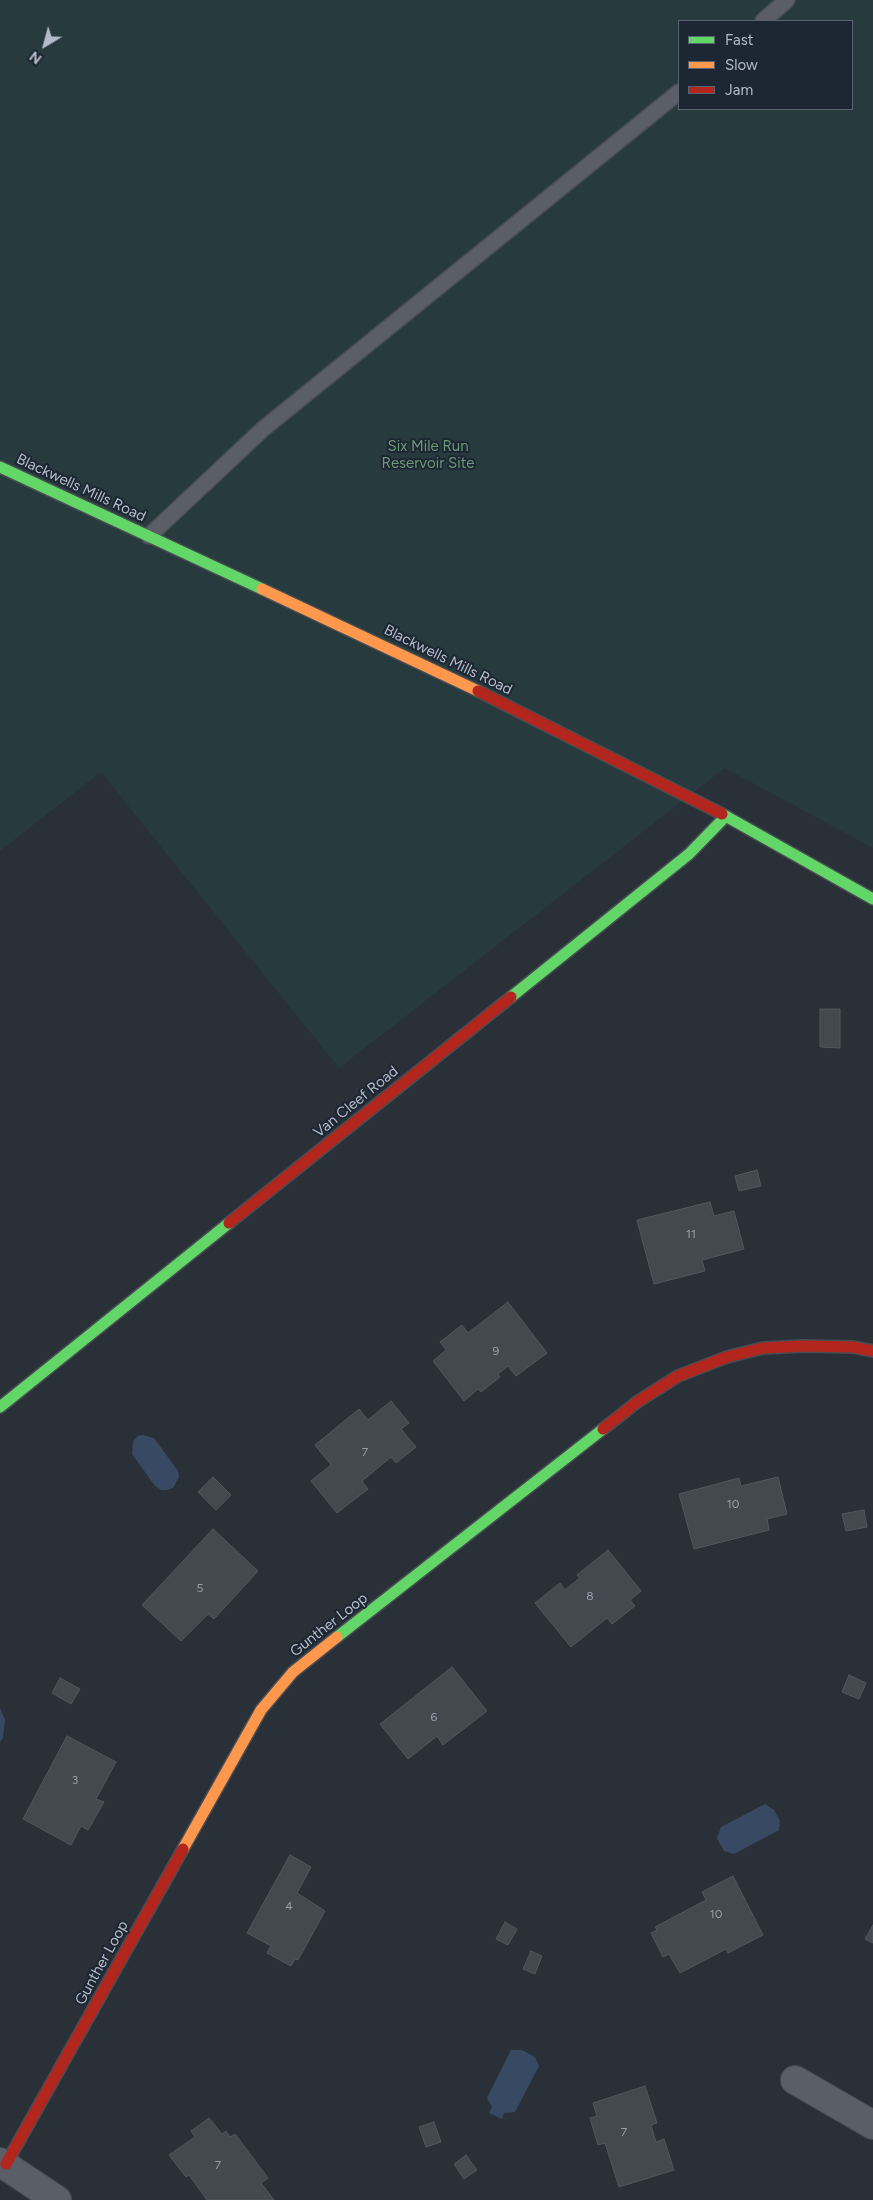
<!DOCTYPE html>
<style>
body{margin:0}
#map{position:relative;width:873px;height:2200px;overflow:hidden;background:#2a3038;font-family:Figtree,sans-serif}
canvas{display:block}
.legend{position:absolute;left:678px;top:20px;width:175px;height:90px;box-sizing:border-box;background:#1d2633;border:1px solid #59626f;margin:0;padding:6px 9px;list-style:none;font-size:15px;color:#b4bcc9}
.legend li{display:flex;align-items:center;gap:10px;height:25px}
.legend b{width:25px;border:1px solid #59626f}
.north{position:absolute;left:20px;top:20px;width:50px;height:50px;-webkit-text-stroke:4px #1d2633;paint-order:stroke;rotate:217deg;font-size:14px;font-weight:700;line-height:20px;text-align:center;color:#b4bcc9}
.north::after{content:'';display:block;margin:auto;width:18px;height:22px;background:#b4bcc9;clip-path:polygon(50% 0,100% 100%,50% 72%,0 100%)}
</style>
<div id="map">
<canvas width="873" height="2200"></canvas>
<ul class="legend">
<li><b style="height:6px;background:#63d668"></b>Fast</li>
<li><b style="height:6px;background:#ff974d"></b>Slow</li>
<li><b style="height:6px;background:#b3261e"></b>Jam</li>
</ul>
<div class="north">N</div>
</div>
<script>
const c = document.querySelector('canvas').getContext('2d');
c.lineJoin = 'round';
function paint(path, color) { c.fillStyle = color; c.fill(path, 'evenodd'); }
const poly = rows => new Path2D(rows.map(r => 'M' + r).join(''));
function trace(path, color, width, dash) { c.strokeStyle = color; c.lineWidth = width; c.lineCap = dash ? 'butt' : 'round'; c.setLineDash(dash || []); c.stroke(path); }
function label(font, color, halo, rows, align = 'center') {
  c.font = font + ' Figtree,sans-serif'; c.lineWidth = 4; c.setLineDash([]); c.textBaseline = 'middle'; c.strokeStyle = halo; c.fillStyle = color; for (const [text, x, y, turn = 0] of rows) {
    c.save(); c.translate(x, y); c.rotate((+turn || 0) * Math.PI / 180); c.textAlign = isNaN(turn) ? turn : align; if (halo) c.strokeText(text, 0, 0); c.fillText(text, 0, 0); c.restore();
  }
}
paint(poly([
 [0,0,873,0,873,848,725,768,339,1068,101,772,0,851],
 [679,21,852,21,852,109,679,109]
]), '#273a3e');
paint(poly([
 [143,1435,154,1438,178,1471,179,1477,173,1488,167,1490,161,1490,155,1486,132,1454,133,1441,138,1436],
 [0,1708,5,1720,3,1738,0,1742],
 [765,1804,774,1810,780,1821,779,1830,734,1854,724,1851,717,1838,721,1827],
 [511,2050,522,2050,535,2057,539,2066,515,2112,504,2113,502,2119,489,2113,492,2107,487,2098]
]), '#384963');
const building = poly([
 [820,1009,840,1009,840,1048,820,1047,820,1009],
 [757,1170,761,1186,739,1191,735,1176,757,1170],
 [710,1202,714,1216,734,1211,744,1249,702,1260,705,1271,654,1284,637,1220,710,1202],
 [508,1302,547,1353,516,1376,508,1366,498,1374,500,1377,481,1392,478,1389,464,1401,433,1361,446,1350,440,1342,462,1325,468,1333,508,1302],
 [391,1401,409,1423,401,1429,416,1447,396,1463,391,1457,362,1481,368,1489,337,1513,311,1481,331,1465,315,1445,359,1409,368,1420,391,1401],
 [213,1477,231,1495,216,1510,198,1492,213,1477],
 [778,1477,787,1514,767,1519,769,1530,694,1549,679,1494,739,1478,741,1486,778,1477],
 [864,1510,867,1527,846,1531,842,1514,864,1510],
 [213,1529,258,1571,214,1619,208,1614,181,1641,142,1605,213,1529],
 [608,1550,641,1591,630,1600,635,1606,612,1624,607,1618,571,1647,535,1603,560,1583,565,1590,580,1578,577,1575,608,1550],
 [452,1667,487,1711,443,1745,437,1736,408,1759,380,1724,452,1667],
 [849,1675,866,1683,859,1699,842,1692,849,1675],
 [60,1678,80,1689,71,1704,52,1693,60,1678],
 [67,1736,116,1762,96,1799,104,1802,88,1830,81,1826,71,1845,23,1819,67,1736],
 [290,1855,311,1867,297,1893,325,1911,298,1960,295,1959,291,1966,267,1953,271,1946,247,1933,290,1855],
 [733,1876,763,1935,728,1953,726,1949,680,1973,669,1954,663,1957,651,1933,657,1930,655,1927,706,1900,702,1892,733,1876],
 [505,1922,517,1929,508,1945,496,1939,505,1922],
 [873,1925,873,1943,865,1939,873,1925],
 [531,1951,542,1956,535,1974,523,1969,531,1951],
 [645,2086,657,2123,651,2125,656,2142,664,2139,674,2170,619,2187,605,2143,598,2145,590,2118,597,2116,593,2103,645,2086],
 [209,2118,222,2134,226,2131,230,2137,235,2134,268,2178,261,2183,274,2200,207,2200,189,2175,186,2177,169,2155,195,2137,191,2131,209,2118],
 [434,2122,441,2142,426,2147,419,2127,434,2122],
 [466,2155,477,2170,464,2179,454,2164,466,2155]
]);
paint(building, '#444950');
trace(building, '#52575f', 1);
const lane = poly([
 [763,21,787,0],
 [149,536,263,429,679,92]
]);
const street = poly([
 [795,2080,873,2125],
 [0,2162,57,2200]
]);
const fast = poly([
 [0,467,262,589],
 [722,814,873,899],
 [511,997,689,854,726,816],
 [0,1407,229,1223],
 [337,1637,603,1429]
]);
const slow = poly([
 [262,589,478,691],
 [183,1849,261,1710,293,1672,337,1637]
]);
const jam = poly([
 [478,691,722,814],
 [229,1223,511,997],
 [603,1429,637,1402,678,1376,727,1357,763,1348,804,1346,853,1347,873,1351],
 [6,2164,183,1849]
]);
trace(lane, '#484c53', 18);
trace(street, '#484c53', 30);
trace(fast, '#484c53', 14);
trace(slow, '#484c53', 14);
trace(jam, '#484c53', 14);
trace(lane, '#5a5e66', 15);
trace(street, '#5a5e66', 28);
trace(fast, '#63d668', 11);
trace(slow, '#ff974d', 11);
trace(jam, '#b3261e', 11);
label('12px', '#989fab', null, [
 ["11",691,1234],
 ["9",496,1351],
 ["7",365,1452],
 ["10",733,1504],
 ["5",200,1588],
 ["8",590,1596],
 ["6",434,1717],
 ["3",75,1780],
 ["4",289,1906],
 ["10",716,1914],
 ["7",624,2132],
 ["7",218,2165]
]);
label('15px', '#6b9a76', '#1d2633', [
 ["Six Mile Run",428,447],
 ["Reservoir Site",428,464]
]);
label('15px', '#b4bcc9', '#1d2633', [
 ["Blackwells Mills Road",81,488,25],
 ["Blackwells Mills Road",448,660,26],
 ["Van Cleef Road",356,1102,-39],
 ["Gunther Loop",329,1625,-38],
 ["Gunther Loop",102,1963,-61]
]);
</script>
